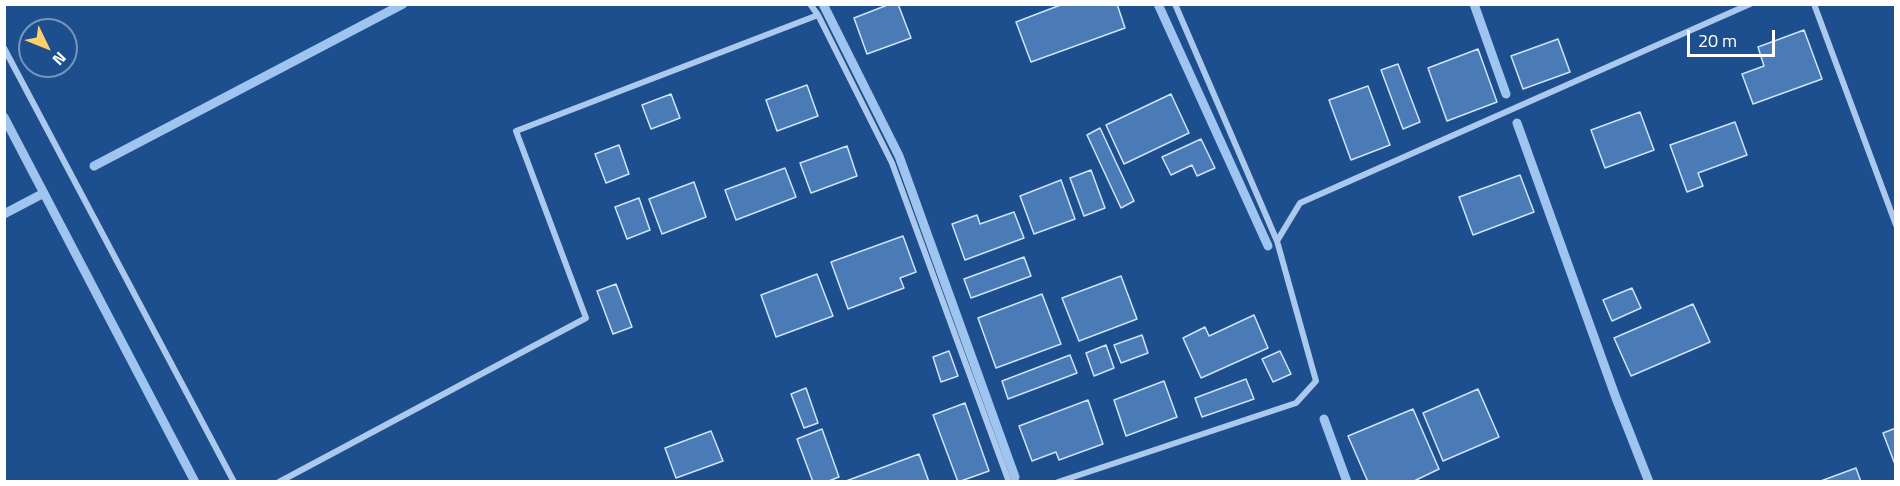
<!DOCTYPE html>
<style>
body{margin:0}
#map{position:relative;width:1900px;height:486px;overflow:hidden;background:#1d4f8e;font-family:"Titillium Web",sans-serif}
canvas{display:block}
.frame{position:absolute;inset:0;border:6px solid #fff;pointer-events:none}
.north{position:absolute;left:18px;top:18px;width:60px;height:60px;box-sizing:border-box;background:#1d4f8e;border:2px solid #7795bb;border-radius:50%;rotate:133deg;font-size:16px;font-weight:700;line-height:24px;text-align:center;color:#fff}
.north::after{content:'';display:block;margin:auto;width:21px;height:27px;background:#fdd169;clip-path:polygon(50% 0,100% 100%,50% 72%,0 100%)}
.scale{position:absolute;left:1687px;top:30px;width:88px;height:27px;box-sizing:border-box;border:3px solid #fff;border-top:0;padding-left:8px;font-size:18px;line-height:21px;white-space:nowrap;color:#fff;-webkit-text-stroke:4px #1d4f8e;paint-order:stroke}
</style>
<div id="map">
<canvas width="1900" height="486"></canvas>
<div class="frame"></div>
<div class="north">N</div>
<div class="scale">20 m</div>
</div>
<script>
const c = document.querySelector('canvas').getContext('2d');
c.lineJoin = 'round';
const poly = rows => new Path2D(rows.map(r => 'M' + r).join(''));
function trace(path, color, width, dash) { c.strokeStyle = color; c.lineWidth = width; c.lineCap = dash ? 'butt' : 'round'; c.setLineDash(dash || []); c.stroke(path); }
function paint(path, color) { c.fillStyle = color; c.fill(path, 'evenodd'); }
trace(poly([
 [823,4,899,156,1015,477],
 [1158,4,1268,246],
 [1474,4,1506,94],
 [4,117,195,482],
 [1517,123,1616,398,1649,482],
 [94,166,403,4],
 [4,214,44,193],
 [1324,419,1347,482]
]), '#9ec4ef', 9);
const building = poly([
 [890,4,898,4,911,38,867,54,854,18,890,4],
 [1063,4,1117,4,1125,28,1031,62,1016,22,1063,4],
 [1804,30,1822,79,1753,104,1742,74,1764,66,1758,47,1804,30],
 [1558,39,1570,72,1523,89,1511,56,1558,39],
 [1478,49,1497,102,1447,121,1428,68,1478,49],
 [1398,64,1420,122,1403,129,1381,70,1398,64],
 [807,85,818,116,777,131,766,100,807,85],
 [1368,86,1390,145,1351,160,1329,100,1368,86],
 [671,94,680,118,651,129,642,105,671,94],
 [1171,94,1189,133,1124,164,1106,125,1171,94],
 [1640,112,1654,150,1605,168,1591,130,1640,112],
 [1735,122,1747,155,1698,173,1703,186,1687,192,1670,145,1735,122],
 [1100,128,1134,201,1121,208,1087,135,1100,128],
 [1201,139,1215,168,1197,176,1192,165,1171,175,1162,157,1201,139],
 [619,145,629,174,606,183,595,154,619,145],
 [847,146,857,176,811,193,800,163,847,146],
 [785,168,796,197,736,220,725,190,785,168],
 [1091,170,1105,208,1084,216,1070,178,1091,170],
 [1520,175,1534,212,1473,235,1459,197,1520,175],
 [1061,180,1075,219,1034,234,1020,196,1061,180],
 [694,182,706,217,662,234,649,199,694,182],
 [639,198,650,230,627,239,615,207,639,198],
 [1014,212,1024,238,965,260,952,224,977,215,980,224,1014,212],
 [903,236,916,272,900,278,904,288,848,309,831,262,903,236],
 [1024,257,1031,276,971,298,964,279,1024,257],
 [817,274,833,316,776,337,761,295,817,274],
 [1121,276,1137,319,1079,341,1062,298,1121,276],
 [616,284,632,327,613,334,597,291,616,284],
 [1632,288,1641,308,1612,321,1603,300,1632,288],
 [1042,294,1061,344,996,368,978,318,1042,294],
 [1693,304,1710,342,1631,376,1614,338,1693,304],
 [1254,315,1268,348,1201,378,1183,338,1205,327,1209,336,1254,315],
 [1142,335,1148,353,1121,363,1114,345,1142,335],
 [1106,345,1114,368,1094,376,1086,353,1106,345],
 [949,351,958,376,941,382,933,357,949,351],
 [1280,351,1291,374,1273,382,1262,359,1280,351],
 [1070,355,1077,373,1008,399,1002,381,1070,355],
 [1246,379,1254,399,1202,417,1195,398,1246,379],
 [1164,381,1177,417,1126,436,1114,400,1164,381],
 [806,388,818,423,804,428,791,394,806,388],
 [1478,389,1499,437,1443,461,1423,413,1478,389],
 [1088,400,1103,444,1059,460,1056,452,1032,461,1019,426,1088,400],
 [965,403,989,471,958,482,933,415,965,403],
 [1413,409,1439,469,1412,482,1368,482,1348,436,1413,409],
 [1896,428,1896,467,1883,433,1896,428],
 [822,429,839,477,826,482,813,482,797,439,822,429],
 [711,431,723,461,676,478,665,448,711,431],
 [919,454,929,482,846,482,846,481,919,454],
 [1856,468,1861,482,1818,482,1856,468]
]);
paint(building, '#4a7bb7');
trace(building, '#d0e3f9', 1.5);
trace(poly([
 [810,4,818,15,892,163,1009,482],
 [1814,4,1896,225],
 [4,48,234,482],
 [1277,241,1300,203,1750,4],
 [279,482,586,318,516,131,818,15],
 [1058,482,1296,403,1316,381,1277,241,1175,4]
]), '#abc9ed', 6);
</script>
